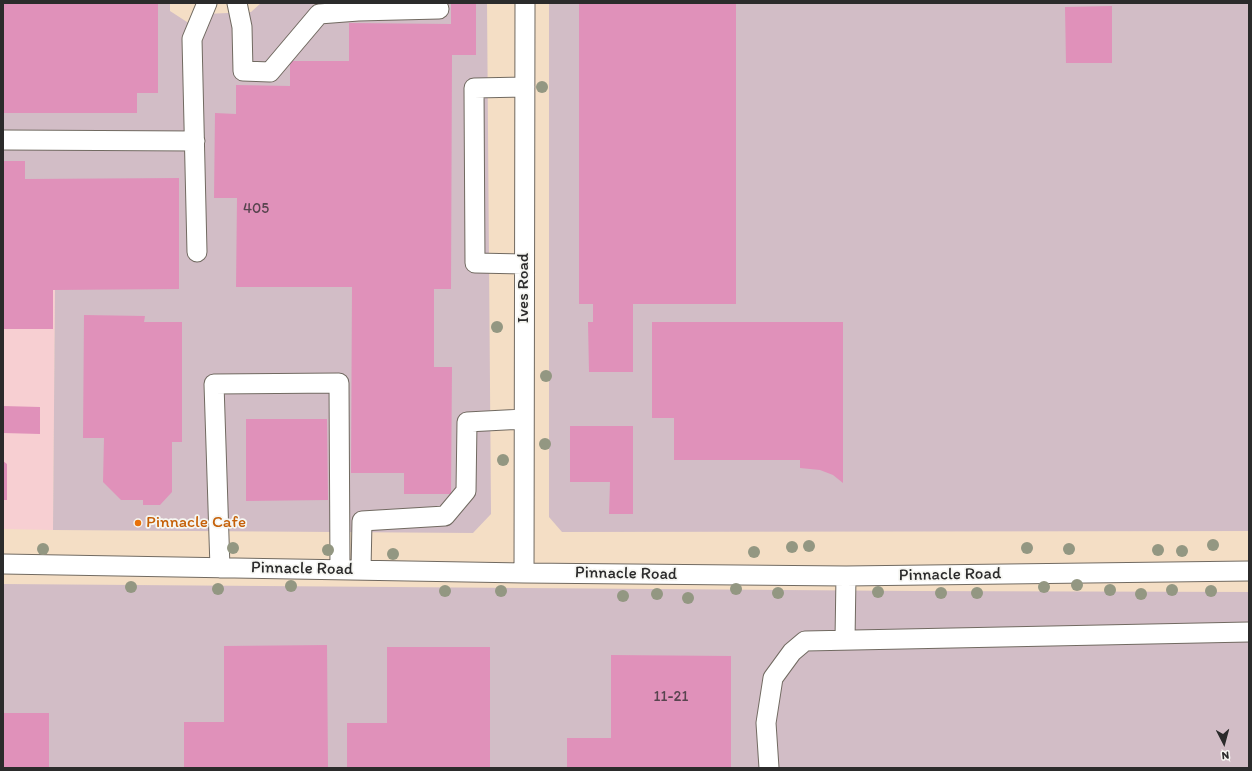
<!DOCTYPE html>
<style>
body{margin:0}
#map{position:relative;width:1252px;height:771px;overflow:hidden;background:#f4dec5;font-family:Itim,sans-serif}
canvas{display:block}
.frame{position:absolute;inset:0;border:4px solid #2b2b2b;pointer-events:none}
.north{position:absolute;left:1204px;top:723px;width:40px;height:40px;-webkit-text-stroke:3px #f6f6f2;paint-order:stroke;rotate:174deg;font-size:11px;font-weight:700;line-height:16px;text-align:center;color:#2b2b2b}
.north::after{content:'';display:block;margin:auto;width:14px;height:18px;background:#2b2b2b;clip-path:polygon(50% 0,100% 100%,50% 72%,0 100%)}
</style>
<div id="map">
<canvas width="1252" height="771"></canvas>
<div class="frame"></div>
<div class="north">N</div>
</div>
<script>
const c = document.querySelector('canvas').getContext('2d');
c.lineJoin = 'round';
function paint(path, color) { c.fillStyle = color; c.fill(path, 'evenodd'); }
const poly = rows => new Path2D(rows.map(r => 'M' + r).join(''));
function trace(path, color, width, dash) { c.strokeStyle = color; c.lineWidth = width; c.lineCap = dash ? 'butt' : 'round'; c.setLineDash(dash || []); c.stroke(path); }
function label(font, color, halo, rows, align = 'center') {
  c.font = font + ' Itim,sans-serif'; c.lineWidth = 3.5; c.setLineDash([]); c.textBaseline = 'middle'; c.strokeStyle = halo; c.fillStyle = color; for (const [text, x, y, turn = 0] of rows) {
    c.save(); c.translate(x, y); c.rotate((+turn || 0) * Math.PI / 180); c.textAlign = isNaN(turn) ? turn : align; if (halo) c.strokeText(text, 0, 0); c.fillText(text, 0, 0); c.restore();
  }
}
paint(poly([
 [55,286,53,530,3,529,3,287]
]), '#f7cfd2');
paint(poly([
 [3,3,170,3,170,11,201,31,205,14,251,12,261,3,487,3,491,514,473,533,53,530,55,286,3,287],
 [549,3,1249,3,1249,531,562,532,549,517],
 [3,584,914,591,1249,592,1249,768,3,768]
]), '#d2bdc6');
paint(poly([
 [3,3,158,3,158,93,137,93,137,113,3,113],
 [451,3,476,3,476,55,452,55,451,289,434,289,434,367,452,367,451,494,404,494,404,473,351,473,352,287,236,287,237,198,214,198,215,113,236,114,236,85,290,86,290,61,349,61,349,23,451,24],
 [579,3,736,3,736,304,633,304,633,372,589,372,588,322,593,322,593,304,579,304],
 [1112,6,1112,63,1066,63,1065,7],
 [3,161,25,161,25,179,179,178,179,289,53,290,53,329,3,329],
 [84,315,145,316,144,322,182,322,182,442,172,442,172,492,160,505,143,505,143,500,121,500,103,482,104,438,83,438],
 [652,322,843,322,843,483,833,475,820,470,800,468,800,460,674,460,674,418,652,418],
 [3,406,40,407,40,434,3,433],
 [246,419,327,419,328,500,246,501],
 [570,426,633,426,633,514,609,514,610,482,570,482],
 [3,461,7,464,7,500,3,500],
 [327,645,328,768,184,768,184,722,224,722,224,646],
 [387,647,490,647,490,768,347,768,347,723,387,723],
 [611,655,731,656,731,768,567,768,567,738,611,738],
 [3,713,49,713,49,768,3,768]
]), '#e091ba');
const minor = poly([
 [237,3,242,27,243,71,270,72,319,14,358,11,439,9],
 [3,140,195,141],
 [197,252,192,39,207,3],
 [524,264,475,263,474,88,525,87],
 [3,564,524,573,846,576,1249,571],
 [220,568,214,384,339,383,340,570],
 [361,570,362,521,445,516,466,491,467,422,524,419],
 [524,573,525,3],
 [845,640,846,576],
 [769,768,766,723,773,678,792,652,805,641,1249,632]
]);
trace(minor, '#716a61', 21);
trace(minor, '#fff', 19);
c.fillStyle = '#939782';
for (const [x, y] of [
 [542,87],
 [497,327],
 [546,376],
 [545,444],
 [503,460],
 [1213,545],
 [809,546],
 [792,547],
 [233,548],
 [1027,548],
 [43,549],
 [1069,549],
 [328,550],
 [1158,550],
 [1182,551],
 [754,552],
 [393,554],
 [1077,585],
 [291,586],
 [131,587],
 [1044,587],
 [218,589],
 [736,589],
 [1110,590],
 [1172,590],
 [445,591],
 [501,591],
 [1211,591],
 [878,592],
 [778,593],
 [941,593],
 [977,593],
 [657,594],
 [1141,594],
 [623,596],
 [688,598]
]) { c.beginPath(); c.arc(x, y, 6, 0, 2 * Math.PI); c.fill(); }
for (const [x, y, r, color] of [
 [138,523,4,"#e8710a"]
]) { const dot = new Path2D(); dot.arc(x, y, r, 0, 2 * Math.PI); c.fillStyle = color; c.fill(dot); trace(dot, '#f6f6f2', 1.5); }
label('15px', '#58444f', null, [
 ["405",256,209],
 ["11-21",671,697]
]);
label('17px', '#2b2b2b', '#f6f6f2', [
 ["Ives Road",524,288,-90],
 ["Pinnacle Road",302,569,1],
 ["Pinnacle Road",626,574,1],
 ["Pinnacle Road",950,575,-1]
]);
label('17px', '#c56008', '#f6f6f2', [
 ["Pinnacle Cafe",146,523]
], 'left');
</script>
